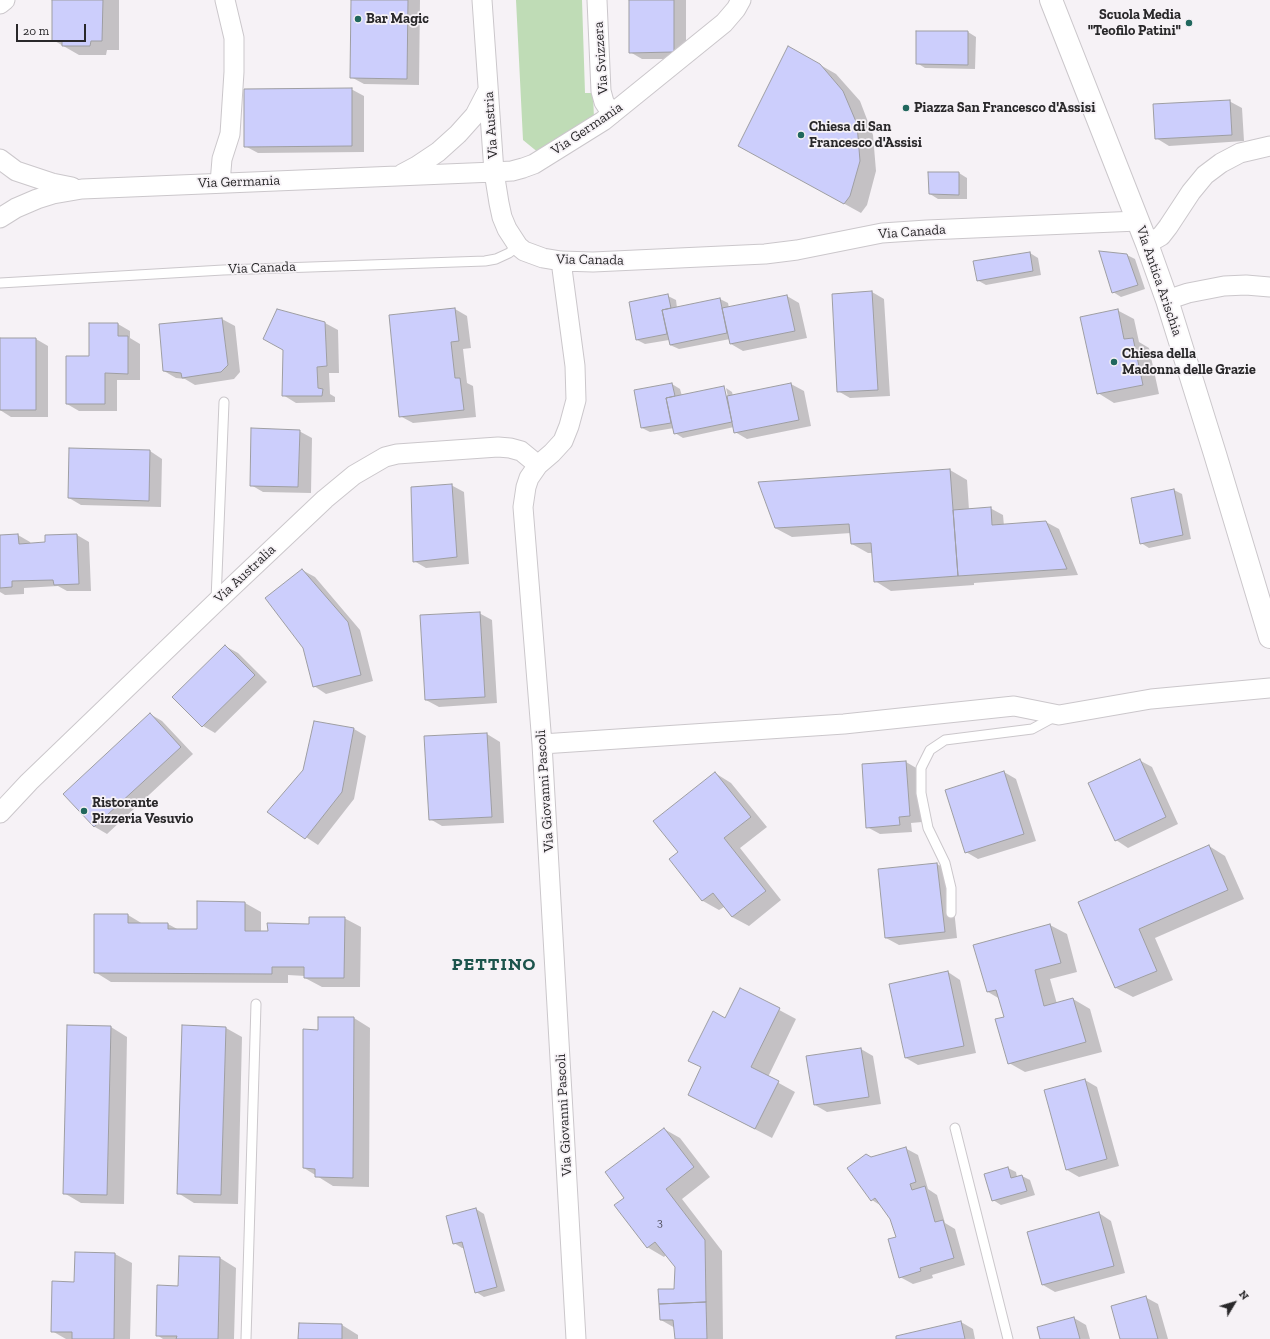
<!DOCTYPE html>
<style>
body{margin:0}
#map{position:relative;width:1270px;height:1339px;overflow:hidden;background:#f6f2f6;font-family:"Zilla Slab",serif}
canvas{display:block}
.north{position:absolute;left:1214px;top:1283px;width:40px;height:40px;-webkit-text-stroke:3px #f6f2f6;paint-order:stroke;rotate:52deg;font-size:11px;font-weight:700;line-height:16px;text-align:center;color:#29282a}
.north::after{content:'';display:block;margin:auto;width:14px;height:18px;background:#29282a;clip-path:polygon(50% 0,100% 100%,50% 72%,0 100%)}
.scale{position:absolute;left:16px;top:24px;width:70px;height:18px;box-sizing:border-box;border:2px solid #29282a;border-top:0;padding-left:5px;font-size:12px;line-height:14px;white-space:nowrap;color:#29282a;-webkit-text-stroke:3px #f6f2f6;paint-order:stroke}
</style>
<div id="map">
<canvas width="1270" height="1339"></canvas>
<div class="north">N</div>
<div class="scale">20 m</div>
</div>
<script>
const c = document.querySelector('canvas').getContext('2d');
c.lineJoin = 'round';
function paint(path, color) { c.fillStyle = color; c.fill(path, 'evenodd'); }
const poly = rows => new Path2D(rows.map(r => 'M' + r).join(''));
function trace(path, color, width, dash) { c.strokeStyle = color; c.lineWidth = width; c.lineCap = dash ? 'butt' : 'round'; c.setLineDash(dash || []); c.stroke(path); }
function label(font, color, halo, rows, align = 'center') {
  c.font = font + ' "Zilla Slab",serif'; c.lineWidth = 3.5; c.setLineDash([]); c.textBaseline = 'middle'; c.strokeStyle = halo; c.fillStyle = color; for (const [text, x, y, turn = 0] of rows) {
    c.save(); c.translate(x, y); c.rotate((+turn || 0) * Math.PI / 180); c.textAlign = isNaN(turn) ? turn : align; if (halo) c.strokeText(text, 0, 0); c.fillText(text, 0, 0); c.restore();
  }
}
paint(poly([
 [516,0,582,0,585,93,593,93,594,119,545,158,523,140]
]), '#bfdcb6');
paint(poly([
 [53,0,119,0,119,50,107,50,106,55,79,55,53,40],
 [352,0,420,0,419,85,364,84,351,77],
 [630,0,686,0,686,59,642,59,630,52],
 [968,32,976,37,975,69,925,68,917,63],
 [789,47,836,74,860,101,873,135,876,171,867,205,861,213,756,155],
 [351,89,364,96,364,152,258,153,245,146],
 [1229,101,1242,108,1244,141,1169,146,1156,138],
 [959,173,967,178,967,199,938,199,930,194],
 [1030,253,1038,258,1041,275,986,285,977,280],
 [1127,255,1135,259,1145,289,1121,297,1113,292],
 [872,292,884,299,890,396,850,398,838,391],
 [668,296,676,300,677,308,720,299,728,303,729,308,787,296,799,303,807,338,743,351,731,344,730,339,679,349,670,345,669,340,645,344,637,340],
 [455,309,467,316,471,348,463,349,467,383,473,386,476,417,413,423,400,416],
 [1117,310,1134,319,1139,342,1149,348,1159,394,1114,403,1098,393],
 [222,319,235,326,240,372,234,379,195,385,185,379,176,378,164,371,160,325],
 [325,323,338,330,339,373,329,373,330,394,335,397,335,402,296,403,283,395],
 [118,324,130,331,130,338,140,344,140,380,117,380,117,411,79,411,67,404],
 [0,339,36,339,48,346,48,417,11,417,0,410],
 [672,384,680,389,682,396,724,387,726,397,728,397,726,388,732,392,733,396,791,384,804,391,811,426,747,439,735,432,734,427,683,438,675,433,674,428,650,432,642,428],
 [299,431,312,438,311,493,263,492,251,485],
 [150,451,162,459,161,507,81,505,69,498],
 [950,470,967,480,969,510,990,508,1003,515,1004,526,1046,522,1059,529,1078,575,974,583,974,585,891,591,875,581,873,553,868,553,852,544,851,533,792,537,775,528,760,483],
 [451,485,464,492,469,564,426,568,414,561],
 [1174,490,1182,494,1191,539,1149,548,1141,543],
 [18,535,30,542,31,544,46,543,77,535,89,542,91,591,67,591,58,586,24,588,24,594,5,595,0,592,0,536],
 [302,570,315,577,360,630,373,681,326,694,314,686],
 [479,613,492,620,497,703,439,707,426,700],
 [225,646,238,653,267,682,215,733,203,726,174,697],
 [150,714,162,721,193,754,107,834,95,827,64,794],
 [354,729,366,736,354,799,318,845,268,812],
 [487,734,500,742,504,823,442,826,430,819,425,737],
 [1139,760,1152,767,1178,824,1128,848,1116,840],
 [906,762,918,769,922,822,911,823,912,832,880,834,867,827],
 [1004,772,1016,779,1036,841,978,859,966,852],
 [715,773,731,783,767,827,740,848,781,900,749,926,732,917,724,907,719,910,703,901,670,859,680,852],
 [1209,846,1225,856,1244,899,1155,938,1173,980,1133,997,1116,988,1079,902],
 [937,864,950,871,957,938,899,945,886,938,879,870],
 [245,903,261,912,261,932,269,932,344,918,361,927,360,987,322,987,305,978,305,976,288,975,288,983,111,982,95,972,128,915,143,924,168,924,179,930,198,930],
 [1050,925,1067,934,1077,972,1050,979,1057,1004,1073,999,1090,1009,1102,1052,1025,1072,1009,1063,1005,1017,1000,999,988,992,975,945],
 [948,972,960,980,976,1053,918,1065,906,1058],
 [740,989,796,1019,768,1077,795,1092,772,1138,689,1095],
 [354,1018,370,1028,369,1187,333,1186,304,1168,319,1031],
 [183,1026,226,1028,242,1037,238,1204,194,1203,178,1193],
 [111,1027,127,1037,124,1204,81,1203,64,1193],
 [861,1049,873,1056,881,1104,827,1112,815,1105],
 [1085,1080,1097,1087,1119,1166,1079,1177,1067,1170],
 [664,1129,680,1138,710,1177,682,1199,722,1251,723,1339,676,1339,675,1328,661,1320,675,1290,676,1267,666,1255,664,1257,647,1247,625,1198],
 [905,1148,918,1155,928,1189,937,1195,945,1223,955,1229,965,1265,932,1275,933,1278,913,1284,900,1277,897,1237,891,1218,883,1207,872,1200,849,1169,871,1158],
 [1008,1168,1016,1172,1017,1177,1022,1176,1030,1180,1035,1195,1001,1205,993,1200],
 [476,1209,484,1214,505,1291,484,1297,476,1292,464,1248,462,1248,454,1243],
 [1099,1213,1111,1221,1125,1273,1055,1292,1043,1285],
 [75,1253,115,1254,132,1263,130,1339,66,1339,52,1331,75,1283],
 [220,1258,236,1268,234,1339,163,1339,157,1335,179,1287],
 [1145,1297,1158,1304,1168,1339,1121,1339],
 [1074,1318,1086,1325,1090,1339,1041,1339],
 [961,1322,973,1329,975,1339,897,1339],
 [342,1325,358,1335,358,1339,299,1339]
]), '#0003');
const building = poly([
 [52,0,103,0,102,41,91,41,90,46,62,46,62,41,52,41,52,0],
 [351,0,408,0,407,79,350,78,351,0],
 [629,0,674,0,674,52,629,53,629,0],
 [916,31,968,31,968,65,916,64,916,31],
 [788,46,820,64,843,91,857,124,860,161,850,196,844,204,738,146,788,46],
 [352,88,352,146,244,147,244,89,352,88],
 [1230,100,1232,135,1155,139,1153,104,1230,100],
 [928,172,959,172,959,195,929,194,928,172],
 [1099,251,1127,254,1138,285,1112,293,1099,251],
 [1030,252,1033,271,977,281,973,261,1030,252],
 [872,291,878,390,837,392,832,294,872,291],
 [668,294,671,308,662,310,667,334,636,340,629,302,668,294],
 [787,295,795,331,730,344,722,308,787,295],
 [720,298,727,333,670,345,662,310,720,298],
 [455,308,459,341,451,342,455,378,460,378,464,410,399,417,389,315,455,308],
 [277,309,325,322,327,366,317,367,318,388,323,389,322,396,282,396,283,350,263,339,277,309],
 [1118,309,1124,339,1133,338,1143,385,1097,394,1080,317,1118,309],
 [222,318,228,365,221,372,182,378,181,373,163,371,159,324,222,318],
 [89,323,118,323,118,336,128,336,128,374,105,373,105,404,66,404,66,356,89,356,89,323],
 [0,338,36,338,36,410,0,410,0,338],
 [672,383,675,396,666,398,671,423,641,428,634,390,672,383],
 [791,383,799,420,734,433,727,396,791,383],
 [724,386,732,422,674,434,666,398,724,386],
 [251,428,300,430,298,487,250,486,251,428],
 [69,448,150,450,149,501,68,498,69,448],
 [950,469,958,576,874,582,871,543,851,544,849,524,775,528,758,482,950,469],
 [452,484,457,557,413,562,411,487,452,484],
 [1174,489,1183,535,1140,544,1131,498,1174,489],
 [991,507,992,525,1046,521,1067,569,958,576,953,510,991,507],
 [18,534,19,544,45,542,45,535,77,534,79,584,54,585,53,580,12,581,12,587,0,588,0,535,18,534],
 [302,569,348,622,361,675,313,687,303,648,265,598,302,569],
 [480,612,485,697,425,700,420,615,480,612],
 [225,645,255,675,202,727,172,697,225,645],
 [150,713,181,747,94,827,63,794,150,713],
 [314,721,354,728,342,792,305,839,267,812,303,770,314,721],
 [487,733,492,817,429,820,424,736,487,733],
 [1140,759,1166,817,1115,841,1088,783,1140,759],
 [906,761,910,816,899,817,900,825,866,828,862,764,906,761],
 [1004,771,1024,834,965,853,945,790,1004,771],
 [715,772,751,817,724,838,766,891,732,917,713,893,702,901,669,859,678,852,653,821,715,772],
 [1209,845,1228,890,1139,929,1157,971,1115,988,1078,902,1209,845],
 [937,863,945,932,885,938,878,869,937,863],
 [197,901,245,902,245,931,268,931,267,923,309,924,309,917,345,917,344,978,304,978,304,967,272,967,272,974,94,973,94,914,128,914,128,923,168,923,168,929,197,929,197,901],
 [1050,924,1061,963,1035,970,1044,1006,1073,998,1086,1042,1008,1064,995,1019,1004,1017,996,990,987,992,973,945,1050,924],
 [948,971,964,1046,905,1058,889,984,948,971],
 [740,988,780,1008,751,1067,779,1081,755,1129,688,1095,701,1067,688,1061,713,1011,725,1018,740,988],
 [318,1017,354,1017,353,1178,315,1177,315,1169,303,1168,303,1029,318,1030,318,1017],
 [67,1025,111,1026,107,1195,63,1194,67,1025],
 [182,1025,226,1027,221,1195,177,1194,182,1025],
 [861,1048,869,1097,814,1105,806,1056,861,1048],
 [1085,1079,1107,1159,1066,1170,1044,1090,1085,1079],
 [664,1128,694,1167,666,1189,705,1240,706,1302,659,1304,658,1289,674,1289,675,1267,655,1242,647,1248,614,1205,624,1198,605,1172,664,1128],
 [906,1147,916,1182,910,1184,912,1190,925,1186,935,1222,943,1220,954,1258,920,1268,921,1271,899,1278,888,1239,896,1237,890,1219,875,1198,871,1201,847,1168,866,1154,871,1157,906,1147],
 [1008,1167,1011,1178,1022,1175,1027,1191,992,1201,984,1174,1008,1167],
 [476,1208,497,1287,475,1293,462,1242,453,1244,446,1216,476,1208],
 [1099,1212,1114,1266,1042,1285,1027,1232,1099,1212],
 [75,1252,115,1253,114,1339,72,1339,72,1332,51,1332,52,1281,74,1282,75,1252],
 [179,1256,220,1257,218,1339,176,1339,177,1336,156,1336,157,1285,178,1286,179,1256],
 [1146,1296,1158,1339,1120,1339,1111,1306,1146,1296],
 [706,1302,707,1339,675,1339,673,1320,660,1320,659,1304,706,1302],
 [1074,1317,1080,1339,1040,1339,1037,1327,1074,1317],
 [961,1321,965,1339,896,1339,896,1336,961,1321],
 [299,1323,342,1324,342,1339,298,1339,299,1323]
]);
paint(building, '#cccefc');
trace(building, '#9e9ea2', 1);
const lane = poly([
 [0,283,223,270,485,261,496,259,509,253,518,246],
 [216,600,224,402],
 [951,913,951,888,945,863,928,828,921,793,921,768,930,750,945,740,1032,729,1056,716],
 [955,1128,1008,1339],
 [246,1339,256,1004]
]);
const street = poly([
 [482,0,494,172,499,203,502,217,507,229,518,246,524,251,543,258,561,261,593,262,765,254,797,250,882,233,927,230,1138,221],
 [597,0,601,91,604,102,612,114],
 [0,4,5,0],
 [0,159,16,171,52,183,72,187],
 [402,174,417,166,438,152,458,134,475,115,488,90],
 [220,183,222,159,230,134,234,72,234,38,225,0],
 [0,218,16,208,37,199,53,194,82,189,494,172,512,171,523,168,534,164,603,121,724,23,736,9,741,0],
 [1147,244,1161,236,1168,227,1191,192,1205,175,1221,163,1240,153,1270,146],
 [561,261,575,366,576,400,569,426,563,441,552,453,538,465,529,478,526,487,523,507,542,744,576,1339],
 [1167,300,1188,293,1224,286,1246,285,1270,287],
 [542,744,844,724,1014,706,1059,715,1151,699,1270,688],
 [0,813,29,782,216,602,325,499,354,475,385,457,397,454,498,447,510,448,521,451,538,465]
]);
const secondary = poly([
 [1051,0,1147,244,1167,300,1215,454,1270,637]
]);
trace(lane, '#cbc7cb', 11);
trace(street, '#cbc7cb', 21);
trace(secondary, '#cbc7cb', 24);
trace(lane, '#fff', 9);
trace(street, '#fff', 19);
trace(secondary, '#fff', 22);
for (const [x, y, r, color] of [
 [358,19,4,"#20675d"],
 [1189,23,4,"#20675d"],
 [906,108,4,"#20675d"],
 [801,135,4,"#20675d"],
 [1114,362,4,"#20675d"],
 [84,811,4,"#20675d"]
]) { const dot = new Path2D(); dot.arc(x, y, r, 0, 2 * Math.PI); c.fillStyle = color; c.fill(dot); trace(dot, '#f6f2f6', 1.5); }
label('12px', '#52525e', null, [
 ["3",660,1223]
]);
label('bold 14px', '#29282a', '#f6f2f6', [
 ["Scuola Media",1181,15,"right"],
 ["\"Teofilo Patini\"",1181,31,"right"],
 ["Bar Magic",366,19],
 ["Piazza San Francesco d'Assisi",914,108],
 ["Chiesa di San",809,127],
 ["Francesco d'Assisi",809,143],
 ["Chiesa della",1122,354],
 ["Madonna delle Grazie",1122,370],
 ["Ristorante",92,803],
 ["Pizzeria Vesuvio",92,819]
], 'left');
label('14px', '#29282a', '#f6f2f6', [
 ["Via Svizzera",601,58,-94],
 ["Via Austria",491,125,-94],
 ["Via Germania",587,129,-34],
 ["Via Germania",239,182,-2],
 ["Via Canada",912,232,-4],
 ["Via Canada",590,260,1],
 ["Via Canada",262,268,-2],
 ["Via Antica Arischia",1159,281,71],
 ["Via Australia",245,574,-43],
 ["Via Giovanni Pascoli",545,791,-94],
 ["Via Giovanni Pascoli",564,1115,-93]
]);
c.letterSpacing = '1px';
label('bold 18px', '#1c544c', '#f6f2f6', [
 ["PETTINO",494,965]
]);
c.letterSpacing = '0px';
</script>
